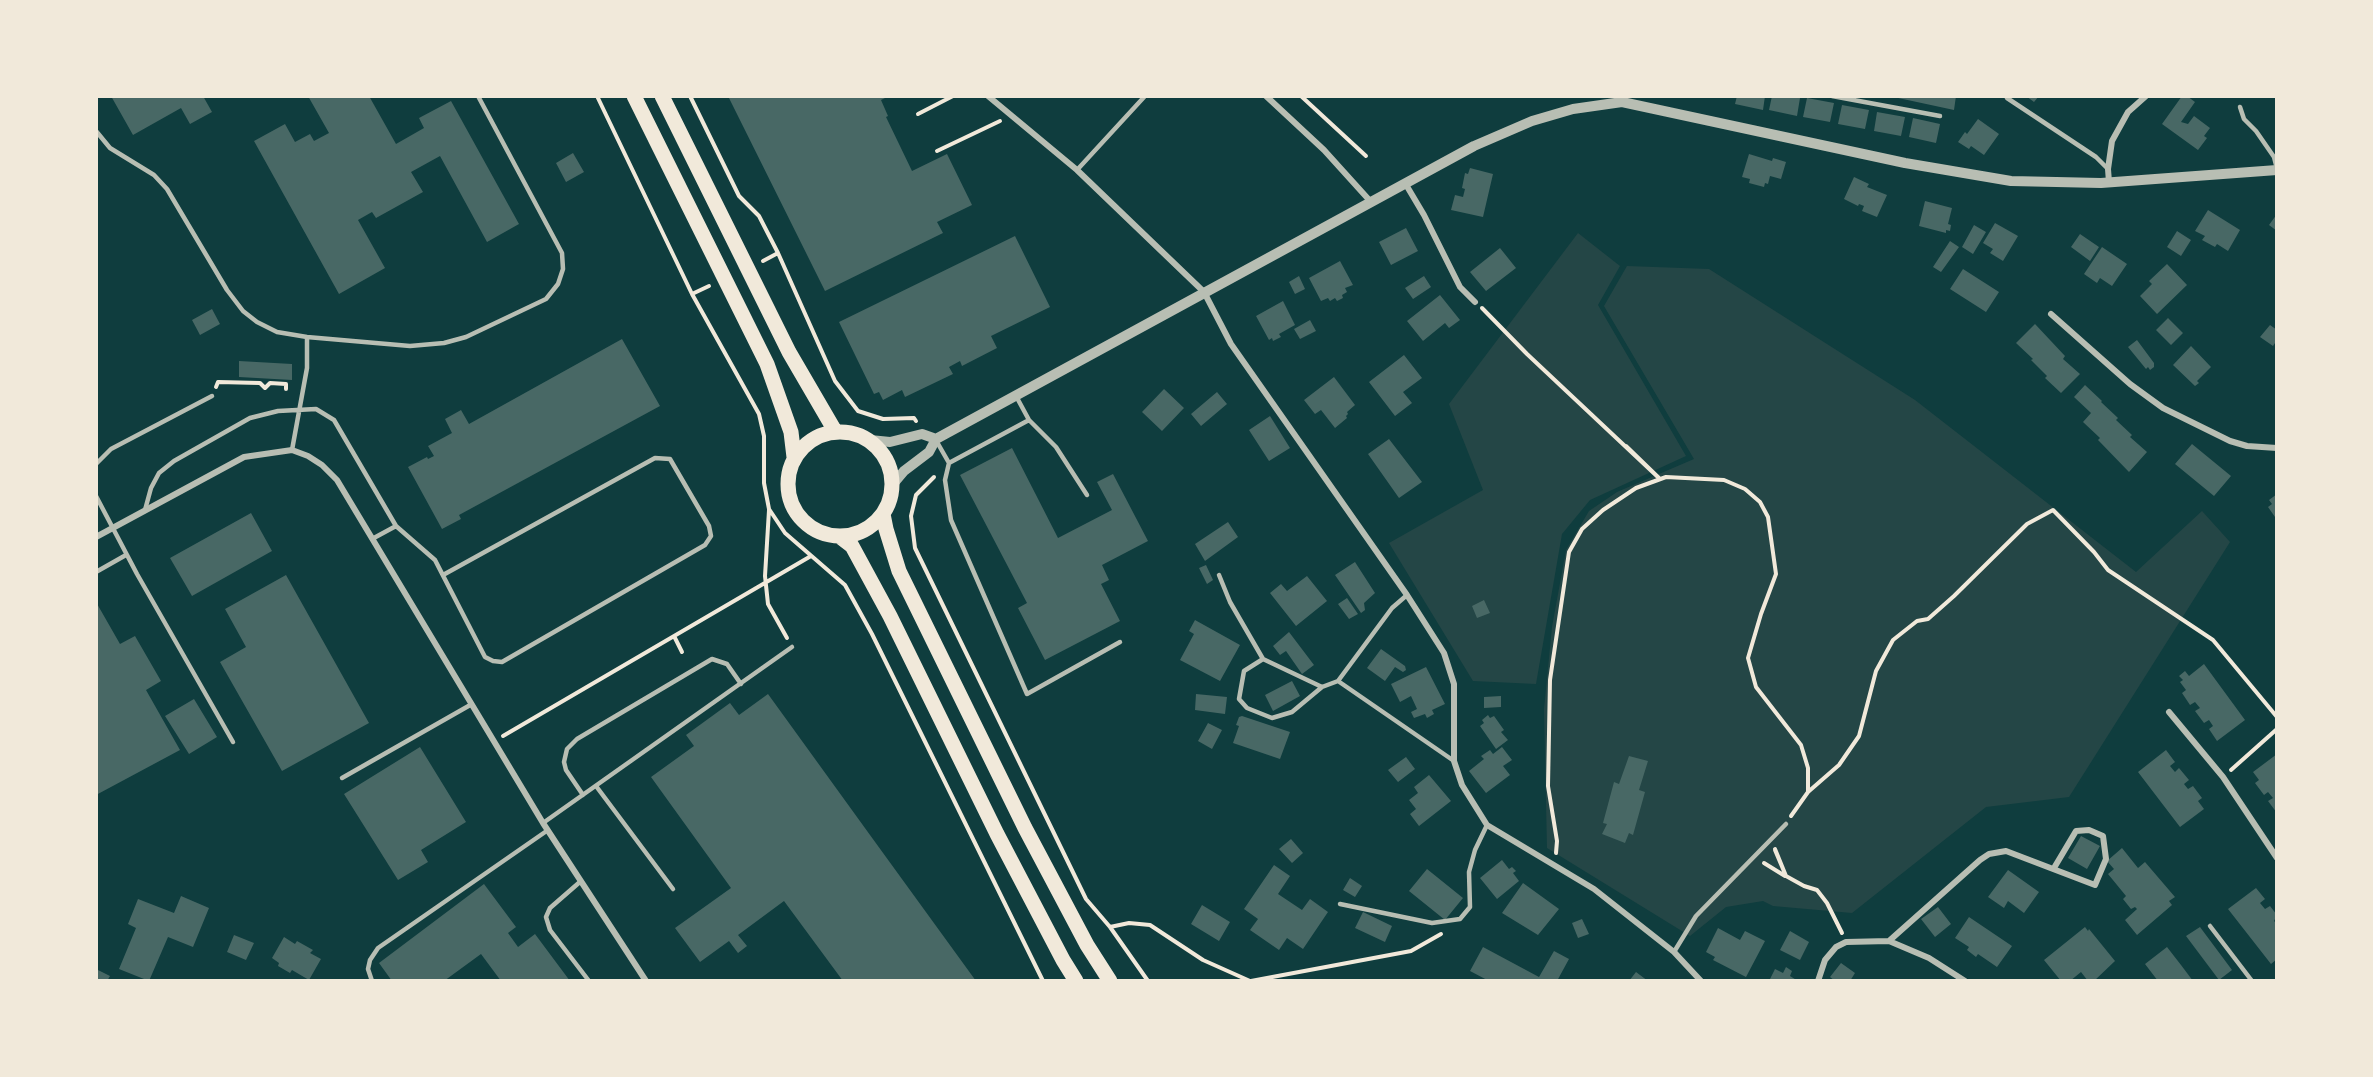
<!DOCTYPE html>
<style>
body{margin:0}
#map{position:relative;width:2373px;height:1077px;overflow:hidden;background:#0f3d3e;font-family:"DejaVu Sans",sans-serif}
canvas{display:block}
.frame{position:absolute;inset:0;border:98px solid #f1e9da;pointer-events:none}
</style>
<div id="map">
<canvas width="2373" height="1077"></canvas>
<div class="frame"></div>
</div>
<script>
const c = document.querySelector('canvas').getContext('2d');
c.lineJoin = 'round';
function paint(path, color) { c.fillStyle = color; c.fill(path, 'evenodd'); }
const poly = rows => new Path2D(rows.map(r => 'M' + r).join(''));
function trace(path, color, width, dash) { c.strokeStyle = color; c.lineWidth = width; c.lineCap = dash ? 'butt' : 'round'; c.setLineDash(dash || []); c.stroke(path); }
paint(poly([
 [1578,233,1620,266,1598,305,1686,456,1590,500,1562,534,1536,684,1473,681,1389,543,1483,490,1449,404],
 [1627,266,1709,269,1915,400,2136,572,2202,511,2230,542,2069,797,1986,807,1852,913,1773,906,1763,901,1726,907,1690,936,1547,848,1544,709,1552,627,1566,550,1589,511,1617,492,1694,459,1604,306]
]), '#244646');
paint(poly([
 [111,96,203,96,212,112,190,124,181,108,133,135],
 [308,96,369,96,396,144,424,128,419,118,451,101,519,224,487,242,440,156,411,172,423,192,376,218,372,212,358,220,385,268,339,294,254,141,285,124,295,142,310,134,314,141,329,133],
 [728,96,889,96,881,100,888,116,886,117,912,171,947,154,972,205,937,222,943,233,825,291],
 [1737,96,1765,96,1763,110,1735,104],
 [1772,96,1800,98,1797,116,1769,110],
 [1889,96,1956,96,1954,110],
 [2026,96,2039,96,2034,102],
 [2182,96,2187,96,2195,102,2181,122,2188,124,2194,116,2210,128,2204,136,2207,138,2198,150,2162,124],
 [1807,98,1834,103,1830,122,1803,117],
 [1842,105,1869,110,1865,129,1838,124],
 [1877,112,1905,117,1901,136,1874,131],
 [1913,118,1940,124,1936,143,1909,137],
 [1978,119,1999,134,1984,155,1971,146,1969,149,1958,142,1965,132,1967,134],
 [573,153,584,172,566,182,556,163],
 [1749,154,1772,161,1773,158,1786,162,1781,179,1770,176,1768,184,1765,183,1764,187,1749,183,1750,179,1742,177],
 [1470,168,1493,174,1483,217,1451,210,1455,195,1463,197,1465,189,1462,188,1465,173,1468,174],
 [1854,177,1869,184,1867,187,1887,195,1877,217,1862,211,1864,206,1859,204,1858,206,1844,199],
 [1925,201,1952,208,1948,224,1951,225,1950,231,1946,230,1946,233,1919,226],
 [2208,210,2240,230,2228,251,2217,244,2215,247,2202,240,2205,236,2195,231],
 [2277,214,2277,231,2269,225],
 [1995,223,2018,236,2003,261,1990,253,1993,249,1983,243],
 [1974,225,1986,232,1973,254,1962,247],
 [1406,228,1418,251,1391,265,1379,242],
 [2177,231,2191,240,2181,256,2167,247],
 [2080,234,2099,247,2090,261,2071,247],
 [1015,236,1050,307,991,336,997,348,962,366,960,361,949,367,953,374,905,397,902,390,883,400,879,392,874,394,839,322],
 [1950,241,1959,247,1941,272,1933,267],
 [2102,247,2127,264,2112,286,2100,278,2097,283,2084,274],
 [1500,248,1516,268,1486,291,1470,272],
 [1340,261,1353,285,1345,288,1347,292,1342,295,1343,298,1337,301,1335,298,1330,301,1328,298,1321,301,1309,278],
 [2167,264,2187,285,2157,314,2140,296,2152,284,2149,281],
 [1963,269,1999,292,1986,312,1950,289],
 [1299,276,1305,289,1295,294,1289,282],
 [1424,276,1431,287,1413,299,1405,288],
 [1440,295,1460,320,1449,328,1445,323,1423,341,1407,321],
 [1283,301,1295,325,1279,334,1281,337,1273,341,1272,338,1269,340,1256,316],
 [212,309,220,324,200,335,192,320],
 [2168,318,2183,333,2171,345,2156,330],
 [1310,320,1316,331,1300,339,1294,329],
 [2035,324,2065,356,2063,359,2080,374,2061,393,2045,378,2047,376,2031,360,2033,359,2016,343],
 [2270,325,2277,330,2277,340,2273,346,2260,337],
 [622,339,660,406,459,515,461,519,442,529,408,467,427,457,428,459,434,456,428,446,452,433,445,419,461,410,469,424],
 [2137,340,2154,363,2154,367,2150,370,2148,367,2146,369,2128,347],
 [2191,346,2211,367,2197,381,2199,383,2195,386,2173,365],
 [1404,355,1422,378,1403,392,1412,403,1395,416,1369,382],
 [239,361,292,364,292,380,239,377],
 [1334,377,1355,405,1347,412,1348,414,1346,416,1347,418,1335,428,1321,410,1315,414,1304,400],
 [2085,385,2102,401,2101,402,2118,418,2116,420,2132,435,2130,437,2147,452,2129,472,2098,440,2100,438,2083,422,2091,413,2074,397],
 [1164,389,1184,408,1162,431,1142,412],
 [1217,392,1227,404,1201,426,1191,414],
 [1270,416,1290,448,1269,461,1249,430],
 [1389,439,1422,482,1399,498,1368,454],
 [2192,444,2231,476,2214,496,2175,464],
 [1012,448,1058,538,1112,510,1097,482,1113,474,1148,541,1102,565,1109,580,1101,584,1120,621,1045,660,1018,608,1027,603,960,475],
 [2277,494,2277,516,2275,517,2268,507,2272,504,2269,500],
 [251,513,272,551,192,596,170,558],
 [1228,522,1238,537,1205,561,1195,544],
 [1355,562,1375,593,1364,603,1365,610,1361,613,1335,575],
 [1206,565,1213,580,1207,584,1199,568],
 [286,575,369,723,282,771,220,662,246,647,225,609],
 [1307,576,1327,601,1296,626,1270,593,1281,584,1287,591],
 [1347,598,1358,614,1349,619,1338,604],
 [1484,600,1490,613,1477,618,1472,606],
 [96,602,120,644,135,636,161,681,146,690,180,750,96,795],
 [1195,620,1240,645,1220,681,1180,660,1194,634,1189,631],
 [1289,632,1314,665,1302,674,1286,651,1280,655,1273,646],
 [1381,649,1405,666,1406,670,1403,672,1395,667,1385,681,1367,668],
 [2204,664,2245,720,2217,741,2209,729,2213,726,2209,720,2204,723,2195,711,2200,708,2195,702,2190,705,2182,693,2186,690,2180,682,2183,680,2179,676,2185,671,2189,676],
 [1426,667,1445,704,1432,710,1434,714,1427,718,1425,714,1414,718,1411,712,1417,709,1411,696,1400,702,1391,684],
 [1292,681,1300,696,1273,711,1265,695],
 [768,694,870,835,976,981,843,981,784,901,738,935,747,946,738,953,729,941,700,962,675,928,731,888,651,777,694,746,686,735,730,703,739,715],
 [1196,694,1227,697,1225,714,1195,710],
 [1501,696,1501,707,1484,708,1484,697],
 [194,699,217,737,189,754,165,716],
 [1488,715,1490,718,1494,716,1504,730,1501,732,1508,740,1496,749,1480,726,1484,723,1482,720],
 [1242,716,1290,732,1280,759,1233,743,1239,726,1236,725,1239,717],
 [1208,723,1222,730,1212,749,1198,741],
 [420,747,466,822,421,850,428,862,398,880,344,794],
 [1502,747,1512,760,1503,766,1510,775,1486,793,1469,771,1484,759,1481,756,1490,750,1493,754],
 [2166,750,2175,762,2170,766,2175,772,2179,768,2189,780,2184,784,2188,789,2193,786,2202,798,2198,801,2204,809,2180,827,2138,772],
 [2277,754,2277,813,2268,801,2273,798,2268,792,2264,795,2255,783,2259,780,2253,772],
 [1629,756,1648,761,1639,790,1645,792,1633,835,1629,833,1625,843,1602,834,1607,824,1603,823,1614,782,1619,784],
 [1406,757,1415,769,1398,782,1388,770],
 [1429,775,1451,801,1419,826,1410,814,1416,809,1409,800,1418,793,1414,787],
 [2081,836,2100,846,2087,869,2068,858],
 [1291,839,1303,853,1292,863,1279,849],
 [2122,848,2138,868,2145,862,2175,897,2169,901,2172,905,2137,935,2125,920,2137,909,2135,907,2131,909,2123,899,2126,896,2108,874,2114,869,2107,861],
 [1502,860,1509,869,1512,867,1516,871,1513,873,1519,881,1497,899,1480,878],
 [1274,865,1290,876,1278,894,1302,910,1310,899,1328,912,1303,949,1287,938,1279,950,1250,930,1258,919,1244,909],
 [1427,869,1463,898,1445,920,1409,891],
 [2008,870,2039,892,2024,913,2008,901,2004,908,1988,897],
 [1350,878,1362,886,1355,897,1343,890],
 [1523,883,1559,909,1538,935,1502,913],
 [484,884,516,927,508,933,518,947,535,934,570,981,501,981,481,954,444,981,392,981,379,963],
 [2256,888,2265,899,2260,903,2265,909,2270,906,2277,915,2274,921,2277,924,2277,959,2271,964,2228,909],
 [181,896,209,908,193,947,168,937,149,981,119,969,136,928,128,924,138,899,174,913],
 [1202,905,1230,922,1219,941,1191,924],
 [1938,907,1951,924,1935,937,1921,919],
 [1363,912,1392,926,1385,942,1355,928],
 [1969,917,2012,946,1997,967,1978,954,1976,957,1967,950,1969,947,1955,938],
 [1582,919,1589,934,1578,938,1572,923],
 [2085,927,2088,931,2089,929,2115,961,2094,981,2088,981,2081,972,2070,981,2061,981,2044,960],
 [2200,927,2232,970,2219,980,2186,936],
 [1718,928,1740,940,1745,931,1765,941,1746,977,1713,960,1715,957,1706,952],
 [1790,931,1809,942,1800,960,1780,950],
 [234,935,254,943,246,960,227,952],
 [284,937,295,944,297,941,313,950,310,953,321,959,309,980,292,970,290,973,278,966,279,963,272,958],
 [1483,947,1539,977,1554,951,1569,959,1557,981,1489,981,1470,971],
 [2167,947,2181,965,2193,981,2158,981,2145,964],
 [1841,963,1855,973,1850,981,1835,981,1830,977],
 [1786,967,1792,971,1790,976,1798,981,1769,981,1775,969,1783,973],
 [96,969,110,976,107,981,96,981],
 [1636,972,1648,981,1629,981]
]), '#486865');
trace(poly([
 [597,96,692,294,759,414,764,436,764,483,769,509,785,533,845,585,872,634,1043,981],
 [690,96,739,196,759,216,778,253,835,381,858,411,883,419,914,418,916,421],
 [1301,96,1366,156],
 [918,114,953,96],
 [937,151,1000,121],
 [763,261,778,253],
 [692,294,709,286],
 [1482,308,1527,354,1660,479,1626,446],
 [216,387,218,382,260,383,265,388,270,383,286,384,286,389],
 [934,477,916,495,911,516,915,548,1086,899,1110,927,1148,981],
 [769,510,765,576,768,604,787,638],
 [674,636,682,652],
 [503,736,811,556],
 [2231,770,2277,729],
 [1808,792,1839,765,1859,736,1876,671,1893,640,1917,621,1928,619,1954,596,2027,524,2053,510,2094,552,2108,570,2213,640,2277,717],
 [1775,849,1786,876],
 [1775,850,1786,876,1804,886,1817,890,1827,903,1842,933],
 [1556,853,1557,841,1548,786,1550,680,1569,552,1582,529,1603,510,1636,488,1666,477,1724,480,1745,489,1760,502,1768,517,1776,574,1761,614,1748,658,1756,687,1801,745,1808,768,1808,792,1791,816],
 [1764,863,1785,876],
 [1110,927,1129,923,1150,925,1203,960,1250,981],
 [1251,981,1411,951,1441,934]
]), '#f1e9da', 4);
trace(poly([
 [1832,96,1940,116],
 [2007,98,2096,157,2108,169],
 [2240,107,2244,119,2256,131,2274,157,2277,169],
 [96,131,110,148,154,175,167,189,227,290,243,311,257,322,277,332,307,337,410,346,444,343,466,337,546,299,558,284,563,269,562,253,478,96],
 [1077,170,1145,96],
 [1016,396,1029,420,1056,447,1087,495],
 [1029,420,949,463,945,480,951,520,1027,694,1120,642],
 [937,442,949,463],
 [292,450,307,368,307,337],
 [96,464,111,449,212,396],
 [96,496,137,574,233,742],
 [145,510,151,488,159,473,174,461,250,418,278,411,316,409,334,420,396,526,435,560,485,657,493,661,502,662,705,545,711,536,709,526,670,459,655,458,443,575],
 [372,539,396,526],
 [96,572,126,555],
 [1219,575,1230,602,1263,659],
 [1338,681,1392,608,1407,595],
 [1322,687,1292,712,1272,718,1247,708,1239,699,1244,671,1263,659,1322,687,1338,681,1454,761],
 [342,778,472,704],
 [596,786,673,889],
 [583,795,566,770,564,762,567,749,577,739,712,659,727,664,741,684],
 [543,823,792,647],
 [581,881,550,908,546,917,550,930,589,981],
 [1340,904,1432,923,1460,919,1470,907,1469,872,1475,850,1487,825],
 [2210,926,2252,981],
 [1674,952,1696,916,1786,824],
 [372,981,368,969,370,960,378,948,548,830]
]), '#b8beb3', 4.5);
trace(poly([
 [988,96,1077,170,1204,292,1231,344,1407,595,1444,653,1454,684,1454,761,1462,785,1487,825,1594,889,1674,952,1701,981],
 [1266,96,1324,150,1371,202],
 [2109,182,2108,169,2112,141,2128,112,2146,96],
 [1405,183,1424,215,1460,287,1475,302],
 [2051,314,2130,384,2163,408,2230,441,2247,446,2277,448],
 [96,537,244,457,292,450,308,456,322,465,337,480,543,823,646,981],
 [2169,712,2223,777,2277,858],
 [1889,941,1980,860,1989,854,2006,851,2095,885,2106,859,2103,836,2089,830,2076,831,2054,868],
 [1818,981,1825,960,1836,947,1846,942,1889,941,1929,958,1965,981]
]), '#b8beb3', 6);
trace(poly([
 [870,440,890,442,922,434,936,439],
 [893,484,904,471,929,452,936,439,1474,146,1532,121,1573,109,1622,102,1905,163,2011,181,2101,183,2277,170]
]), '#b8beb3', 10);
trace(poly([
 [634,96,767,364,791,432,794,457],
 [662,96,789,352,835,431],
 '788 484a52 52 0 1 1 104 0a52 52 0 1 1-104 0Z',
 [883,514,886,529,899,571,1025,828,1087,945,1110,981],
 [839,536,852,546,890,616,997,834,1063,960,1076,981]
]), '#f1e9da', 15);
</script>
